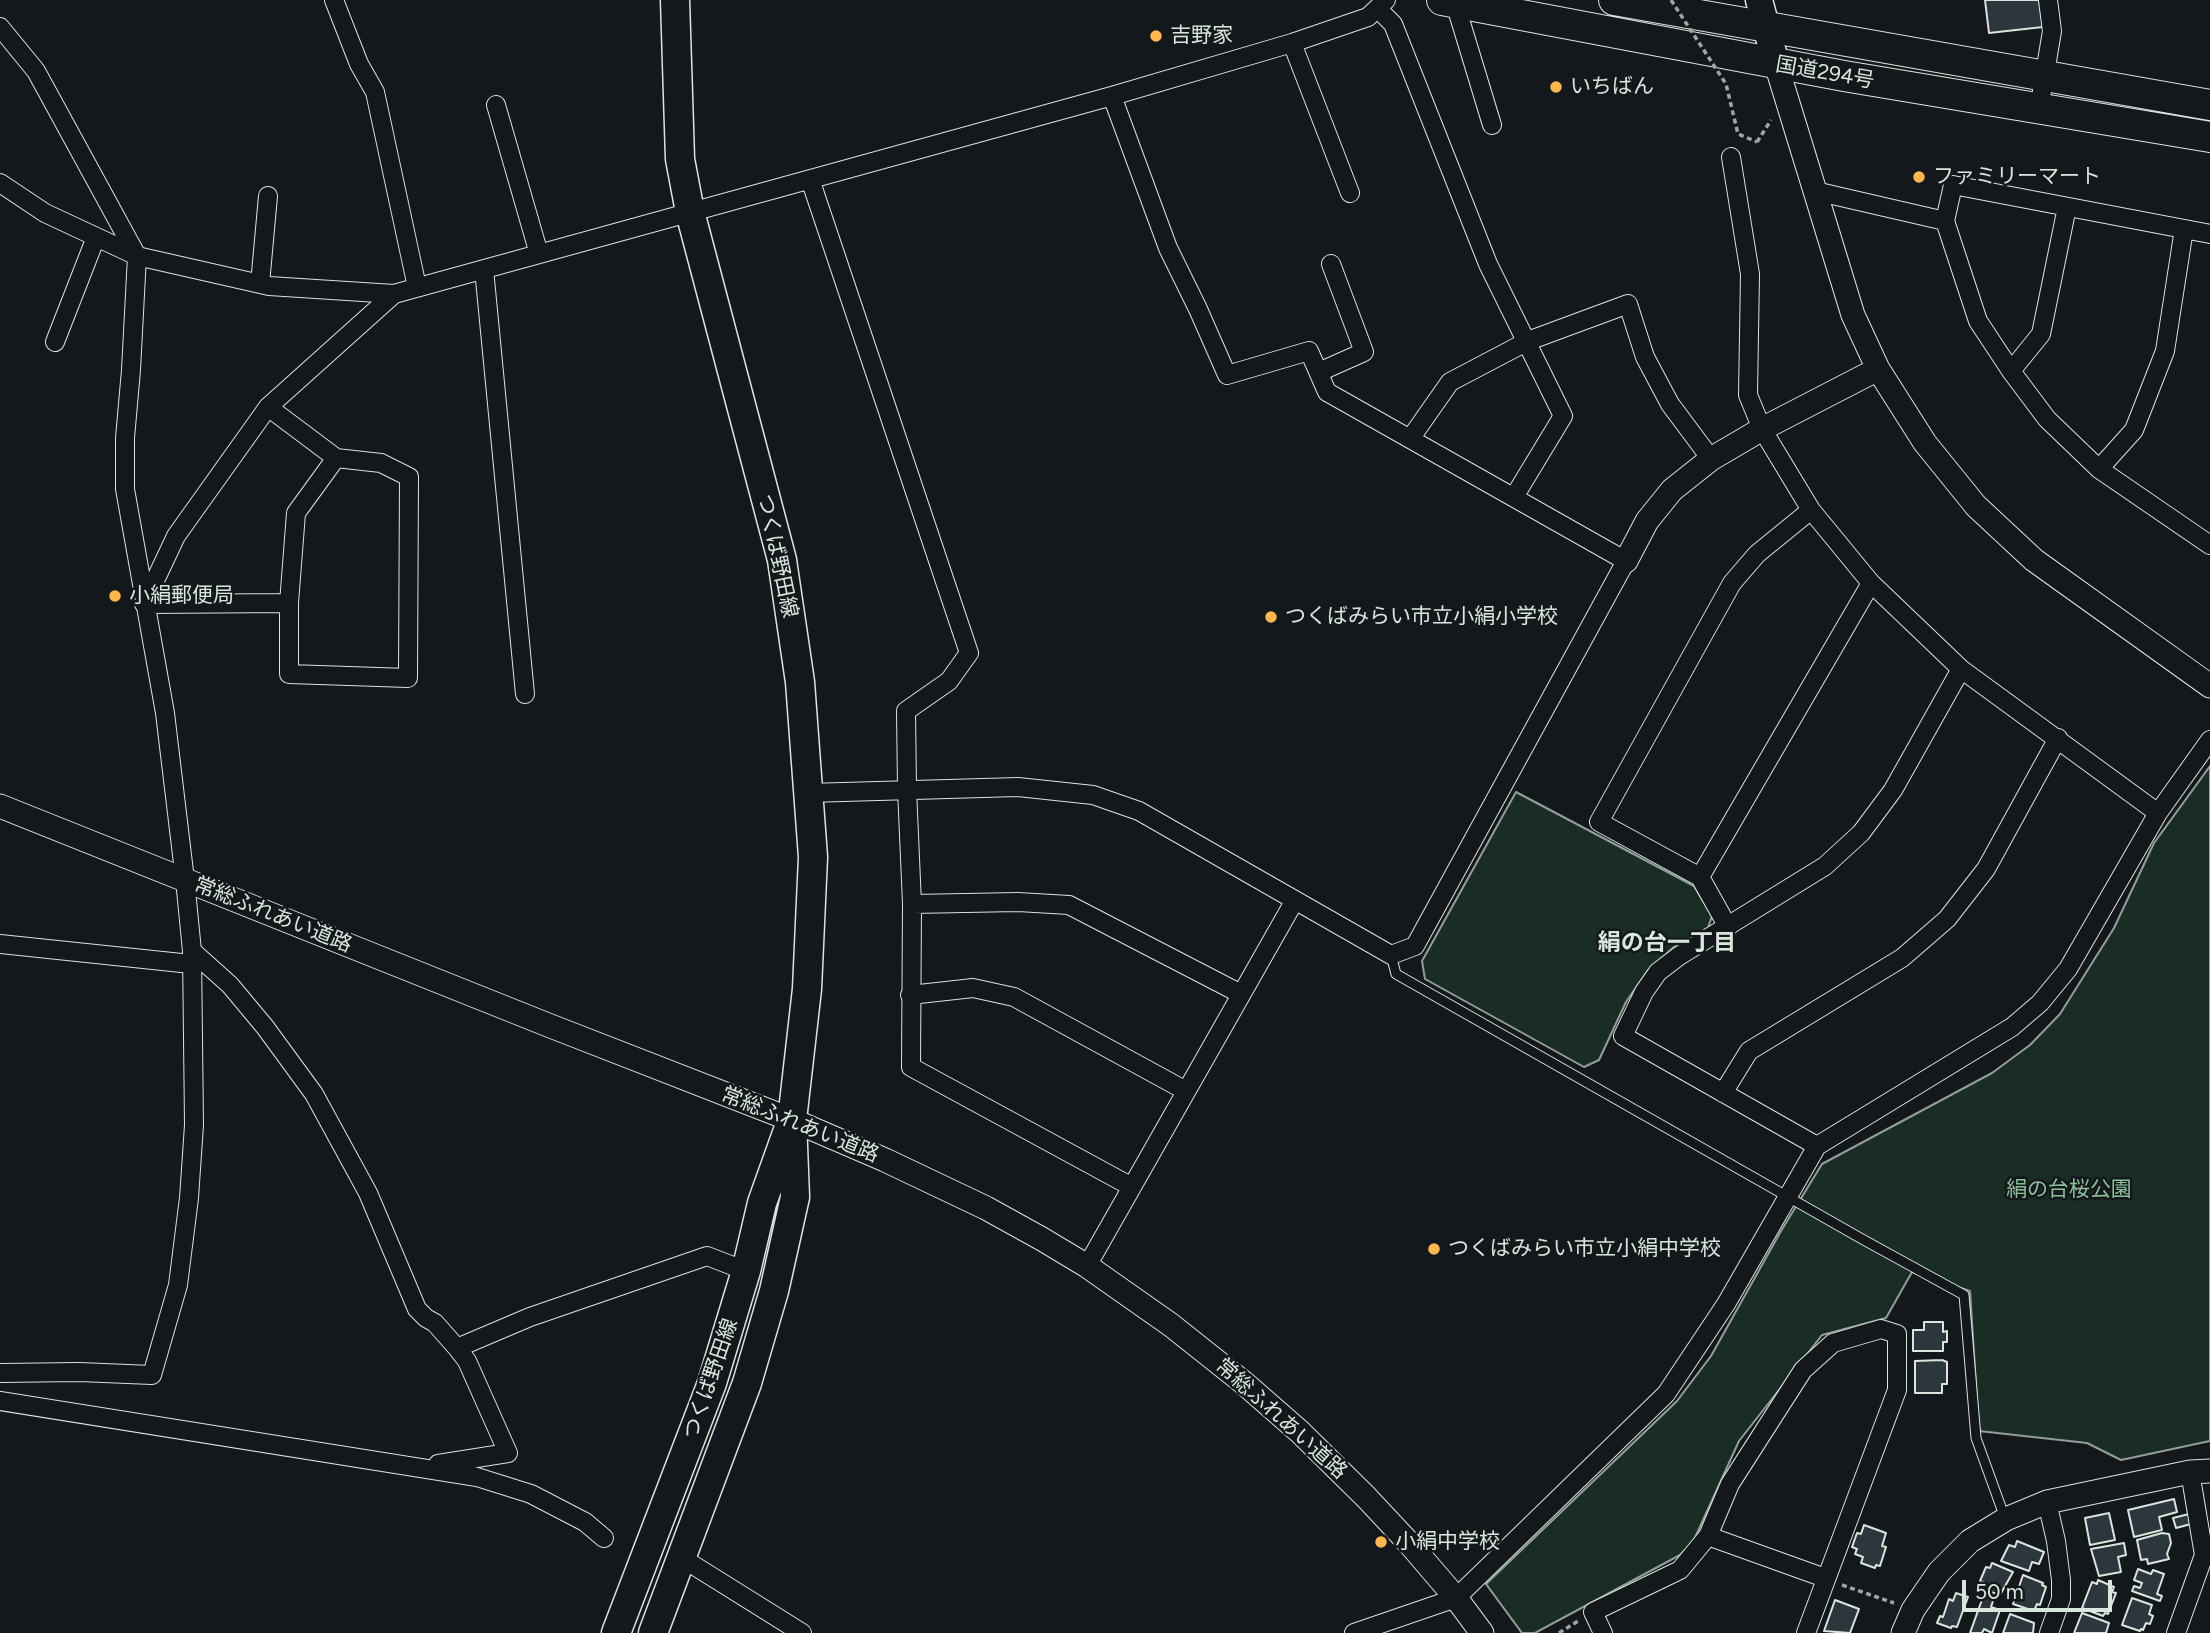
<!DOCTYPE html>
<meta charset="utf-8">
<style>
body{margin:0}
#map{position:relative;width:2210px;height:1633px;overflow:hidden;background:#14181c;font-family:Figtree,sans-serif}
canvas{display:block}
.scale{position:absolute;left:1962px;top:1580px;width:150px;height:32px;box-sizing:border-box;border:4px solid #d8e6dc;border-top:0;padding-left:9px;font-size:21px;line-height:24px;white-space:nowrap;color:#d8e6dc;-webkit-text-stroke:5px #14181c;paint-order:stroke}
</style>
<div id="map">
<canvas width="2210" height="1633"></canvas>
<div class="scale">50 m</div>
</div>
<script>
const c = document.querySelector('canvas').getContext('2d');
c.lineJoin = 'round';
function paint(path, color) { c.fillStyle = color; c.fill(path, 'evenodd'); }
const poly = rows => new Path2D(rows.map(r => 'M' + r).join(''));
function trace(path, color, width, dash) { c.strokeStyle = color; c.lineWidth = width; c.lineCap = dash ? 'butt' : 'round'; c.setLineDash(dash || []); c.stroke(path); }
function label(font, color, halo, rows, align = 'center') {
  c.font = font + ' Figtree,"Noto Sans JP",sans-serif'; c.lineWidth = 5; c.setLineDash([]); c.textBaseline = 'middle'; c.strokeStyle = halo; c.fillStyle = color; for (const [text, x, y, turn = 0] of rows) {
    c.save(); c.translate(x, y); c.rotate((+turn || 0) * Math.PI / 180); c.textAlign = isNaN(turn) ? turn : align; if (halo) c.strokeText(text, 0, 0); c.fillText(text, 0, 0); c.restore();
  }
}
const green = poly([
 [2210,766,2210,1441,2121,1460,2087,1443,1979,1431,1970,1291,1912,1272,1886,1318,1822,1335,1739,1441,1693,1542,1680,1555,1535,1633,1522,1633,1486,1584,1677,1401,1711,1356,1781,1231,1822,1164,1992,1073,2030,1045,2060,1014,2114,928,2154,843,2210,766],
 [1516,792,1694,886,1712,916,1708,928,1674,947,1648,970,1626,1002,1599,1060,1584,1067,1425,979,1422,961,1516,792]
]);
paint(green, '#1a2d24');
trace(green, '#939e99', 2);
const building = poly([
 [1985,0,2039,0,2043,27,1989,33,1985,0],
 [1924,1322,1943,1322,1943,1332,1947,1331,1947,1342,1943,1342,1943,1351,1913,1351,1913,1330,1924,1330,1924,1322],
 [1942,1360,1947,1362,1947,1384,1942,1384,1942,1393,1915,1393,1915,1361,1942,1360],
 [2174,1499,2177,1512,2159,1517,2162,1530,2134,1537,2128,1510,2174,1499],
 [2109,1513,2115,1540,2090,1545,2085,1518,2109,1513],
 [2189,1514,2191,1524,2176,1528,2173,1518,2189,1514],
 [1864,1525,1886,1533,1882,1546,1886,1547,1880,1566,1876,1565,1875,1568,1861,1563,1863,1557,1855,1554,1857,1549,1852,1547,1857,1533,1861,1534,1864,1525],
 [2162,1533,2169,1534,2171,1543,2167,1554,2169,1559,2148,1564,2147,1559,2141,1560,2137,1540,2162,1533],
 [2017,1541,2044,1552,2039,1564,2032,1562,2029,1571,2001,1561,2009,1545,2015,1547,2017,1541],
 [2124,1543,2126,1555,2118,1557,2121,1572,2099,1576,2091,1549,2124,1543],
 [1992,1563,2013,1572,2000,1595,1982,1589,1985,1583,1980,1581,1986,1567,1990,1568,1992,1563],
 [2138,1569,2151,1574,2153,1570,2164,1574,2157,1594,2162,1596,2160,1601,2132,1591,2134,1586,2140,1588,2142,1583,2134,1580,2138,1569],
 [2023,1575,2043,1583,2042,1585,2046,1587,2040,1605,2037,1604,2034,1611,2013,1604,2023,1575],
 [2098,1580,2114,1587,2112,1592,2116,1593,2108,1614,2105,1613,2103,1616,2082,1608,2092,1582,2097,1584,2098,1580],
 [1956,1593,1968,1597,1957,1627,1952,1626,1951,1628,1937,1623,1940,1616,1943,1617,1949,1599,1953,1601,1956,1593],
 [1984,1594,1994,1598,1991,1607,2000,1610,1992,1633,1984,1629,1982,1633,1970,1633,1984,1594],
 [2132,1598,2152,1605,2149,1614,2153,1616,2150,1624,2146,1623,2143,1630,2141,1629,2140,1631,2122,1625,2132,1598],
 [1835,1600,1859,1609,1850,1633,1824,1631,1835,1600],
 [2082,1613,2109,1623,2106,1633,2074,1633,2082,1613],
 [2010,1614,2034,1623,2033,1633,2003,1633,2010,1614]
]);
paint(building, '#2c363c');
trace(building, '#d8e6dc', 2);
const service = poly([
 [1391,955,1396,974,1862,1239,1964,1295,1976,1438,2005,1518]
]);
const minor = poly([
 [334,0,359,64,375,92,417,287],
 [1455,3,1492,125],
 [1378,9,1393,24,1488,264,1563,416,1514,497],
 [0,27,36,71,137,256,131,370,125,438,125,489,165,713,185,880,192,951,194,1125,189,1198,178,1285,152,1375,79,1372,0,1373],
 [1292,43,1350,193],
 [496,105,539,254],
 [2039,109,2052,31,2048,0],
 [1731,157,1750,274,1748,395,1762,429,1811,510,1871,583,1961,669,2158,813],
 [810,179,969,653,949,681,906,711,907,789,912,904,911,1067,1132,1187],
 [0,183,45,213,137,256,269,286,394,294,1112,96,1292,43,1368,17,1386,0],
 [1815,191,1945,221],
 [2210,234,1953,185,1945,221,1978,321,2011,371,2047,419,2099,469,2210,545],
 [484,269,525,694],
 [260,284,268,196],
 [55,342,96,237],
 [2011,371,2041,334,2067,207],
 [1319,372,1364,352,1331,264],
 [268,407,336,458,381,463,409,477,408,678,289,674,289,603,296,513,336,458],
 [1410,439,1450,382,1528,341,1628,304,1645,357,1670,404,1711,459],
 [2099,469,2134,430,2165,351,2184,229],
 [144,604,176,536,268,407,394,294],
 [144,604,289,603],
 [808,793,1018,787,1093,795,1139,811,1391,955,1415,946,1626,561,1327,392,1309,351,1227,375,1198,309,1168,248,1112,96],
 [1700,877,1871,583],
 [912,904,1018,902,1069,905,1241,994],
 [1728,927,1700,877,1599,822,1732,583,1757,554,1811,510],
 [0,944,191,964],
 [192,951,230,985,265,1027,314,1094,368,1193,417,1309,426,1318,435,1323,457,1348,530,1317,707,1256,746,1271],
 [910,995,973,988,1014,997,1186,1091],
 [1723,1093,1749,1051,1902,958,1947,919,1986,869,2058,738],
 [1817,1146,1623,1036,1644,992,1658,972,1679,956,1825,866,1861,833,1893,790,1961,669],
 [1087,1266,1295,900],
 [0,1401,477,1477,531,1494,585,1522,604,1538],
 [438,1464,508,1453,467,1361,457,1348],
 [2047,1502,2056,1541,2061,1580,2061,1599,2049,1633],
 [1708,1536,1825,1578],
 [682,1558,802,1633],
 [1354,1633,1456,1598,1666,1394,1726,1304,1817,1146,2012,1027,2040,1003,2068,969,2158,813,2210,740],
 [1603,1633,1593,1612,1680,1570,1708,1536,1730,1484,1803,1370,1833,1343,1881,1329,1897,1334,1897,1390,1806,1633],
 [2176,1633,2204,1555,2190,1472]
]);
const tertiary = poly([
 [1776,64,1853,315,1878,369,1925,443,1976,506,2034,560,2210,686],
 [1626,561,1647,521,1672,490,1711,459,1762,429,1878,369],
 [0,806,548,1025,792,1120,885,1160,986,1208,1042,1239,1087,1266,1171,1325,1244,1383,1300,1432,1366,1497,1409,1543,1456,1598,1482,1633],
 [1903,1633,1913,1610,1939,1572,1970,1541,2006,1519,2047,1502,2190,1472,2210,1471]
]);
const secondary = poly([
 [1759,0,1776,64]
]);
const primary = poly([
 [616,1633,712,1383,746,1271,762,1203,787,1133],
 [653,1633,747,1383,774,1291,795,1197,792,1120,807,989,813,857,800,682,782,560,690,212,680,159,675,0]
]);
const trunk = poly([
 [1442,0,1844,76,2210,137],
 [1614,0,2210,105]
]);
trace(service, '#d8e6dc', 11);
trace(minor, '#d8e6dc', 20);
trace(tertiary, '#d8e6dc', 25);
trace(secondary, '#d8e6dc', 29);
trace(primary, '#d8e6dc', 31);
trace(trunk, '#d8e6dc', 32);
trace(poly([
 [1757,142,1771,120],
 [1842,1585,1894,1603],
 [1559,1633,1578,1621]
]), '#9da8a2', 3.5, [5, 3.5]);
trace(service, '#14181c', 9);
trace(minor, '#14181c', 18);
trace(tertiary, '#14181c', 23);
trace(secondary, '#14181c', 26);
trace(primary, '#14181c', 28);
trace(trunk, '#14181c', 30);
trace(poly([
 [1671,0,1726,84,1738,134,1757,142]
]), '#9da8a2', 3.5, [5, 3.5]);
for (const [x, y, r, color] of [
 [1156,36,7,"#ffb74d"],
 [1556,87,7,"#ffb74d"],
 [1919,177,7,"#ffb74d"],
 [115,596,7,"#ffb74d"],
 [1271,617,7,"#ffb74d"],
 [1434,1249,7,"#ffb74d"],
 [1381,1542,7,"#ffb74d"]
]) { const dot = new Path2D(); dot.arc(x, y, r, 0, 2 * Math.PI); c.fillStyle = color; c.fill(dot); trace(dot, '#14181c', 2.5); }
label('21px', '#d8e6dc', '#14181c', [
 ["吉野家",1170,36],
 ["いちばん",1570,87],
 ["ファミリーマート",1933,177],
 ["小絹郵便局",129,596],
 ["つくばみらい市立小絹小学校",1285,617],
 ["つくばみらい市立小絹中学校",1448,1249],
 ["小絹中学校",1395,1542]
], 'left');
label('21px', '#d8e6dc', '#14181c', [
 ["国道294号",1825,73,10],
 ["つくば野田線",777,556,78],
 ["常総ふれあい道路",273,915,22],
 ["常総ふれあい道路",800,1125,22],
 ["つくば野田線",711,1379,-71],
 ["常総ふれあい道路",1281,1419,42]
]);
label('21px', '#8ac095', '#14181c', [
 ["絹の台桜公園",2069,1190]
]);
label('bold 23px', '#d8e6dc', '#14181c', [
 ["絹の台一丁目",1667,943]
]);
</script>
